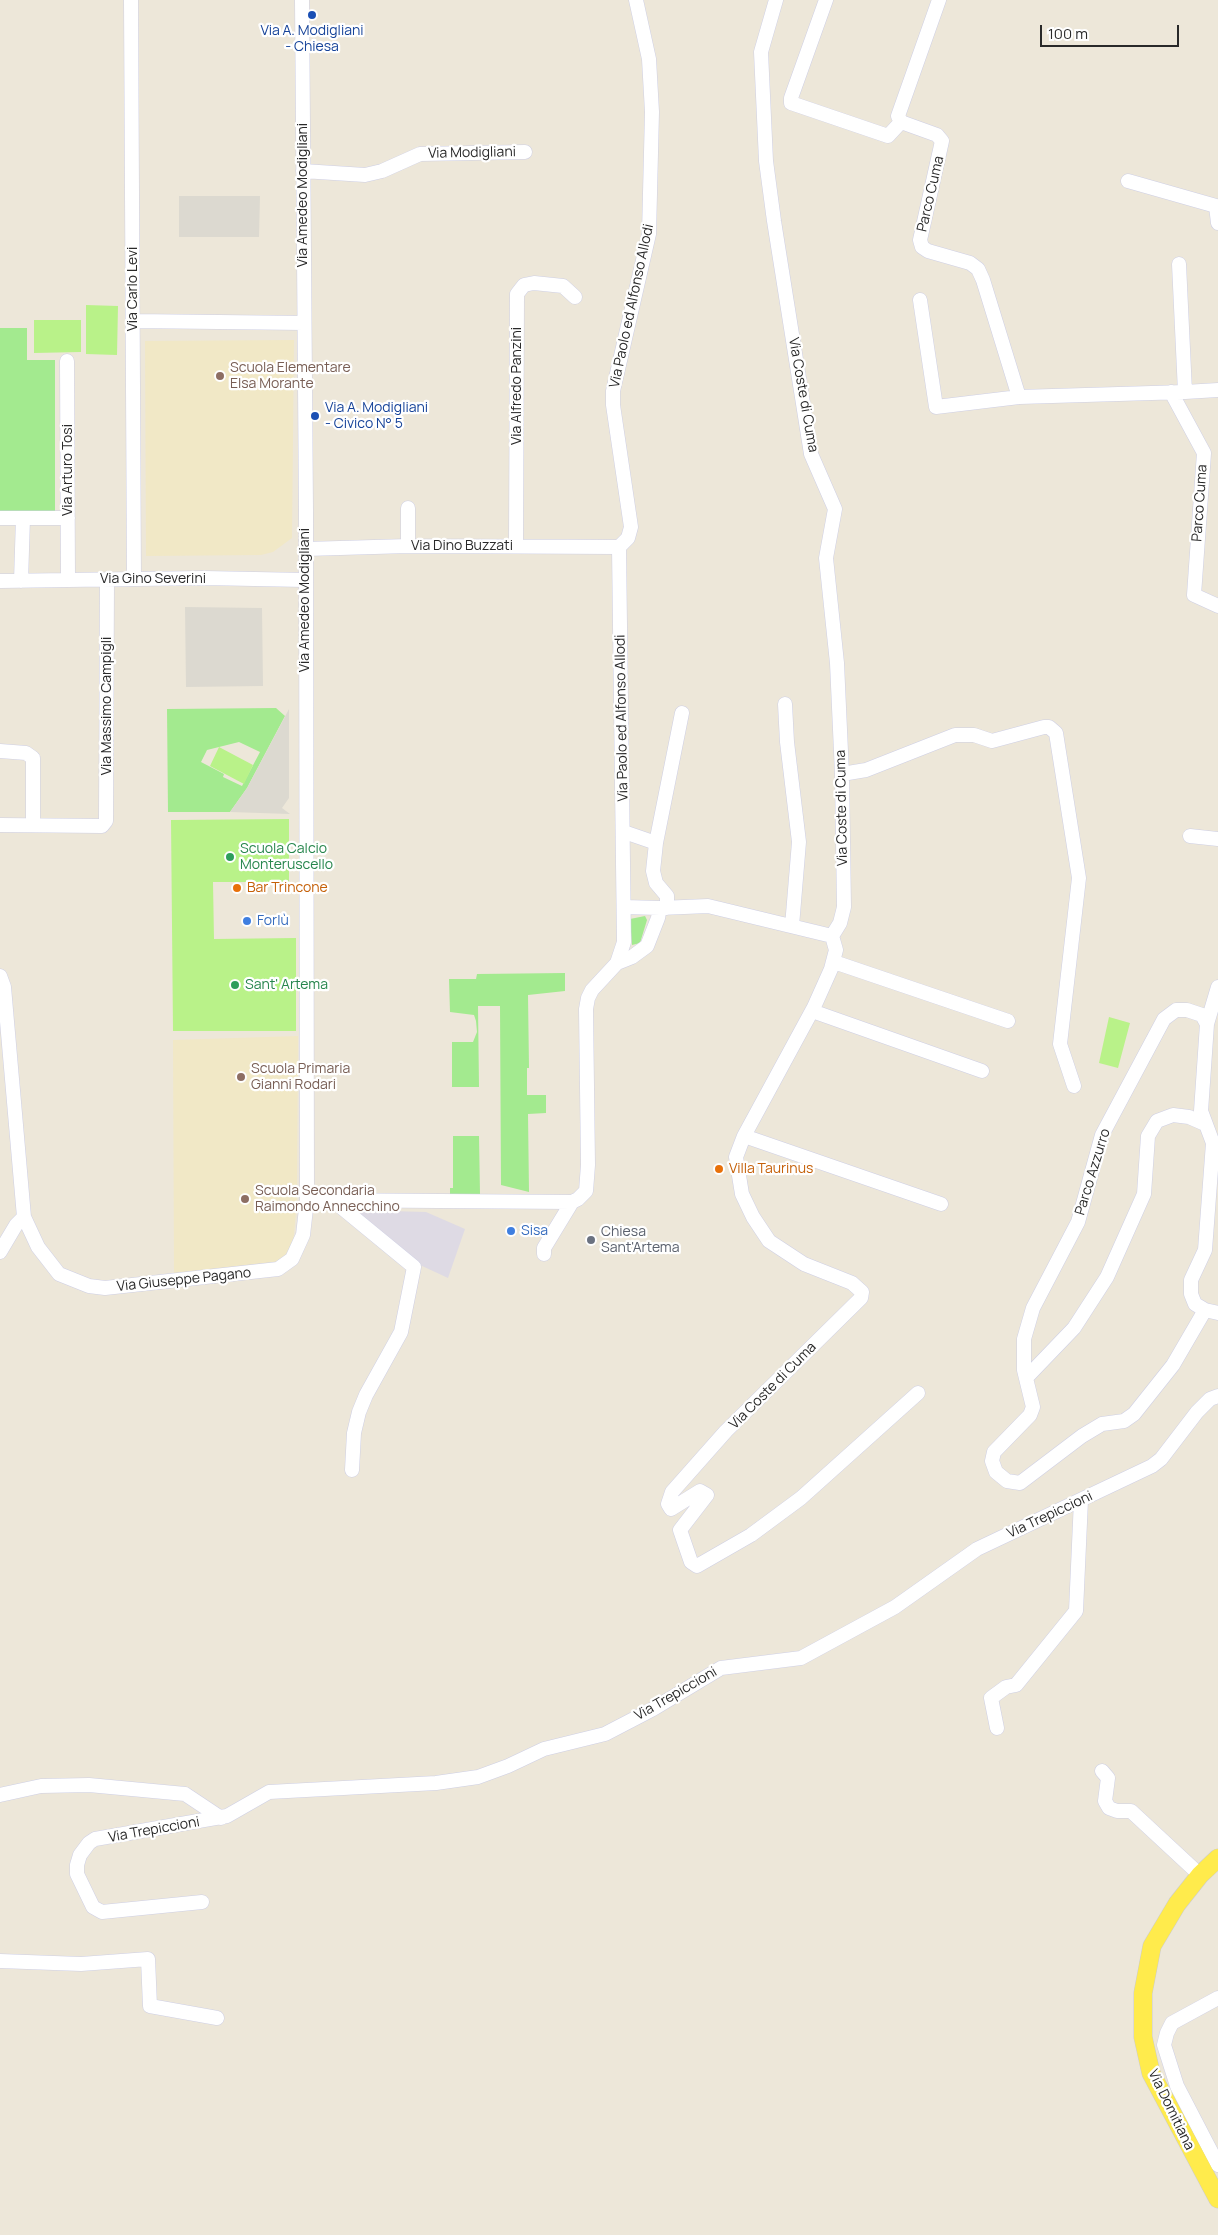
<!DOCTYPE html>
<meta charset="utf-8">
<style>
body{margin:0}
#map{position:relative;width:1218px;height:2235px;overflow:hidden;background:#ede7d9;font-family:Manrope,sans-serif}
canvas{display:block}
.scale{position:absolute;left:1040px;top:25px;width:139px;height:22px;box-sizing:border-box;border:2px solid #292929;border-top:0;padding-left:6px;font-size:15px;line-height:18px;white-space:nowrap;color:#292929;-webkit-text-stroke:4px #fff;paint-order:stroke}
</style>
<div id="map">
<canvas width="1218" height="2235"></canvas>
<div class="scale">100 m</div>
</div>
<script>
const c = document.querySelector('canvas').getContext('2d');
c.lineJoin = 'round';
function paint(path, color) { c.fillStyle = color; c.fill(path, 'evenodd'); }
const poly = rows => new Path2D(rows.map(r => 'M' + r).join(''));
function trace(path, color, width, dash) { c.strokeStyle = color; c.lineWidth = width; c.lineCap = dash ? 'butt' : 'round'; c.setLineDash(dash || []); c.stroke(path); }
function label(font, color, halo, rows, align = 'center') {
  c.font = font + ' Manrope,sans-serif'; c.lineWidth = 4.5; c.setLineDash([]); c.textBaseline = 'middle'; c.strokeStyle = halo; c.fillStyle = color; for (const [text, x, y, turn = 0] of rows) {
    c.save(); c.translate(x, y); c.rotate((+turn || 0) * Math.PI / 180); c.textAlign = isNaN(turn) ? turn : align; if (halo) c.strokeText(text, 0, 0); c.fillText(text, 0, 0); c.restore();
  }
}
paint(poly([
 [355,1210,426,1212,465,1229,448,1278,420,1265]
]), '#dedae4');
paint(poly([
 [294,340,292,538,273,552,261,555,146,556,145,341],
 [298,1036,297,1201,293,1244,289,1255,278,1266,174,1276,173,1040]
]), '#f1e8c6');
paint(poly([
 [0,328,27,328,27,360,55,360,55,511,0,511],
 [276,708,285,716,247,788,230,812,168,812,167,709],
 [239,742,260,752,242,786,223,777,224,774,201,762,207,750],
 [645,916,647,920,640,943,632,945,630,919],
 [565,973,565,991,528,995,529,1068,527,1068,527,1095,546,1095,546,1113,528,1114,529,1192,501,1185,500,1006,478,1006,479,1087,452,1087,452,1042,473,1042,477,1032,476,1021,474,1015,450,1012,449,979,476,979,477,974],
 [453,1136,479,1136,480,1194,450,1194,450,1188,453,1188]
]), '#a3ea8f');
paint(poly([
 [86,305,118,306,117,355,86,354],
 [34,320,81,320,81,352,34,353],
 [219,747,253,765,244,784,210,766],
 [289,819,289,882,213,882,214,939,296,938,296,1031,173,1031,171,820],
 [1109,1017,1130,1023,1118,1068,1099,1063]
]), '#b9f289');
paint(poly([
 [179,196,260,196,259,237,179,237],
 [185,607,262,608,263,686,186,687],
 [289,709,289,798,282,808,290,814,230,812,247,788]
]), '#dcd9d0');
const minor = poly([
 [131,0,134,579],
 [776,0,761,52,766,161,774,221,811,454,835,509,826,558,837,663,842,774,844,907,840,923,832,936,836,950,831,969,814,1007,744,1136,736,1157,742,1194,753,1217,769,1241,804,1264,852,1283,862,1292,861,1298,726,1431,672,1492,668,1504,671,1509,700,1491,707,1495,680,1530,691,1562,697,1566,751,1535,801,1498,918,1393],
 [826,0,791,98,791,103,888,136,901,122],
 [939,0,898,116,901,122,937,135,942,141,920,240,922,247,928,251,970,263,978,269,983,280,1019,397],
 [303,171,365,175,382,171,420,154,525,152],
 [1128,181,1216,206,1218,223],
 [920,300,936,407,1019,397,1185,392,1179,264],
 [133,321,304,323],
 [67,361,68,580],
 [1171,392,1204,453,1194,595,1218,606],
 [1185,392,1218,390],
 [0,518,68,518],
 [408,546,408,508],
 [516,546,517,294,524,285,534,283,563,286,575,297],
 [306,549,408,546,619,547],
 [0,581,204,578,305,580],
 [21,581,23,518],
 [785,704,787,742,799,842,792,926],
 [0,751,26,753,33,758,33,825],
 [842,774,866,770,955,735,974,735,992,741,1044,727,1049,727,1056,733,1079,878,1060,1044,1074,1086],
 [0,825,102,826,106,821,107,579],
 [624,832,656,843],
 [1190,836,1218,839],
 [624,907,660,908,708,906,832,936],
 [667,908,667,896,656,883,653,871,656,843,682,713],
 [834,962,1008,1021],
 [617,963,632,957,647,946,658,918,660,908],
 [0,976,4,987,24,1217,38,1247,59,1274,89,1286,105,1288,278,1269,292,1259,303,1235,307,1200,306,512,302,0],
 [812,1011,982,1071],
 [1207,1024,1218,987],
 [744,1136,941,1204],
 [307,1200,572,1202,578,1199,586,1191,588,1165,586,1009,588,998,592,990,617,963,624,942,619,547,628,538,631,527,613,405,613,391,649,234,652,112,649,59,636,0],
 [340,1201,341,1207,414,1267,401,1332,366,1395,359,1412,354,1433,352,1470],
 [0,1252,16,1225,24,1217],
 [544,1254,544,1248,572,1202],
 [1205,1310,1173,1365,1134,1414,1124,1421,1102,1424,1082,1436,1020,1483,1007,1481,996,1472,992,1461,994,1452,1030,1415,1033,1407,1024,1370,1024,1339,1033,1308,1078,1222,1102,1135,1164,1019,1176,1010,1187,1010,1202,1015,1207,1024,1201,1111,1213,1143,1205,1250,1191,1280,1191,1294,1195,1304,1205,1310,1218,1313],
 [1026,1378,1074,1328,1107,1277,1144,1194,1148,1136,1157,1121,1173,1115,1189,1117,1205,1124],
 [997,1728,991,1698,1006,1687,1016,1685,1076,1611,1081,1500],
 [1102,1771,1108,1778,1105,1801,1109,1808,1117,1811,1131,1811,1200,1875],
 [0,1795,41,1786,89,1785,185,1794,221,1818],
 [202,1902,102,1912,93,1907,77,1874,77,1865,80,1855,89,1843,95,1839,227,1816,269,1792,436,1783,478,1777,508,1766,544,1749,605,1734,653,1709,721,1668,801,1658,895,1607,977,1549,1152,1466,1161,1459,1197,1412,1210,1399,1218,1396],
 [0,1961,81,1964,148,1959,150,2006,217,2018],
 [1218,1998,1172,2023,1167,2033,1164,2045,1177,2086,1218,2165]
]);
const major = poly([
 [1218,1858,1200,1875,1177,1904,1152,1946,1143,1993,1143,2037,1151,2073,1218,2199]
]);
trace(minor, '#cecfe4', 15);
trace(major, '#ccc', 19);
trace(minor, '#fff', 14);
trace(major, '#ffeb4c', 18);
for (const [x, y, r, color] of [
 [312,15,5,"#1a4fb4"],
 [220,376,5,"#8d6e63"],
 [315,416,5,"#1a4fb4"],
 [230,857,5,"#2e9e5b"],
 [237,888,5,"#e8710a"],
 [247,921,5,"#3f7fe0"],
 [235,985,5,"#2e9e5b"],
 [241,1077,5,"#8d6e63"],
 [719,1169,5,"#e8710a"],
 [245,1199,5,"#8d6e63"],
 [511,1231,5,"#3f7fe0"],
 [591,1240,5,"#6b7280"]
]) { const dot = new Path2D(); dot.arc(x, y, r, 0, 2 * Math.PI); c.fillStyle = color; c.fill(dot); trace(dot, '#fff', 2); }
label('14px', '#164399', '#fff', [
 ["Via A. Modigliani",312,31],
 ["- Chiesa",312,47],
 ["Via A. Modigliani",325,408,"left"],
 ["- Civico N° 5",325,424,"left"]
]);
label('14px', '#292929', '#fff', [
 ["Via Modigliani",472,153,-1],
 ["Parco Cuma",931,194,-77],
 ["Via Amedeo Modigliani",303,195,-90],
 ["Via Carlo Levi",133,289,-90],
 ["Via Paolo ed Alfonso Allodi",632,306,-78],
 ["Via Alfredo Panzini",517,386,-90],
 ["Via Coste di Cuma",803,395,80],
 ["Via Arturo Tosi",68,470,-90],
 ["Parco Cuma",1200,503,-86],
 ["Via Dino Buzzati",462,546],
 ["Via Gino Severini",153,579],
 ["Via Amedeo Modigliani",305,600,-90],
 ["Via Massimo Campigli",107,706,-90],
 ["Via Paolo ed Alfonso Allodi",622,718,-91],
 ["Via Coste di Cuma",842,808,-91],
 ["Parco Azzurro",1093,1172,-73],
 ["Via Giuseppe Pagano",184,1280,-6],
 ["Via Coste di Cuma",773,1386,-45],
 ["Via Trepiccioni",1050,1515,-25],
 ["Via Trepiccioni",676,1694,-30],
 ["Via Trepiccioni",154,1830,-10],
 ["Via Domitiana",1171,2110,64]
]);
label('14px', '#785e54', '#fff', [
 ["Scuola Elementare",230,368],
 ["Elsa Morante",230,384],
 ["Scuola Primaria",251,1069],
 ["Gianni Rodari",251,1085],
 ["Scuola Secondaria",255,1191],
 ["Raimondo Annecchino",255,1207]
], 'left');
label('14px', '#27864d', '#fff', [
 ["Scuola Calcio",240,849],
 ["Monteruscello",240,865],
 ["Sant' Artema",245,985]
], 'left');
label('14px', '#c56008', '#fff', [
 ["Bar Trincone",247,888],
 ["Villa Taurinus",729,1169]
], 'left');
label('14px', '#366cbe', '#fff', [
 ["Forlù",257,921],
 ["Sisa",521,1231]
], 'left');
label('14px', '#5b616d', '#fff', [
 ["Chiesa",601,1232],
 ["Sant'Artema",601,1248]
], 'left');
</script>
